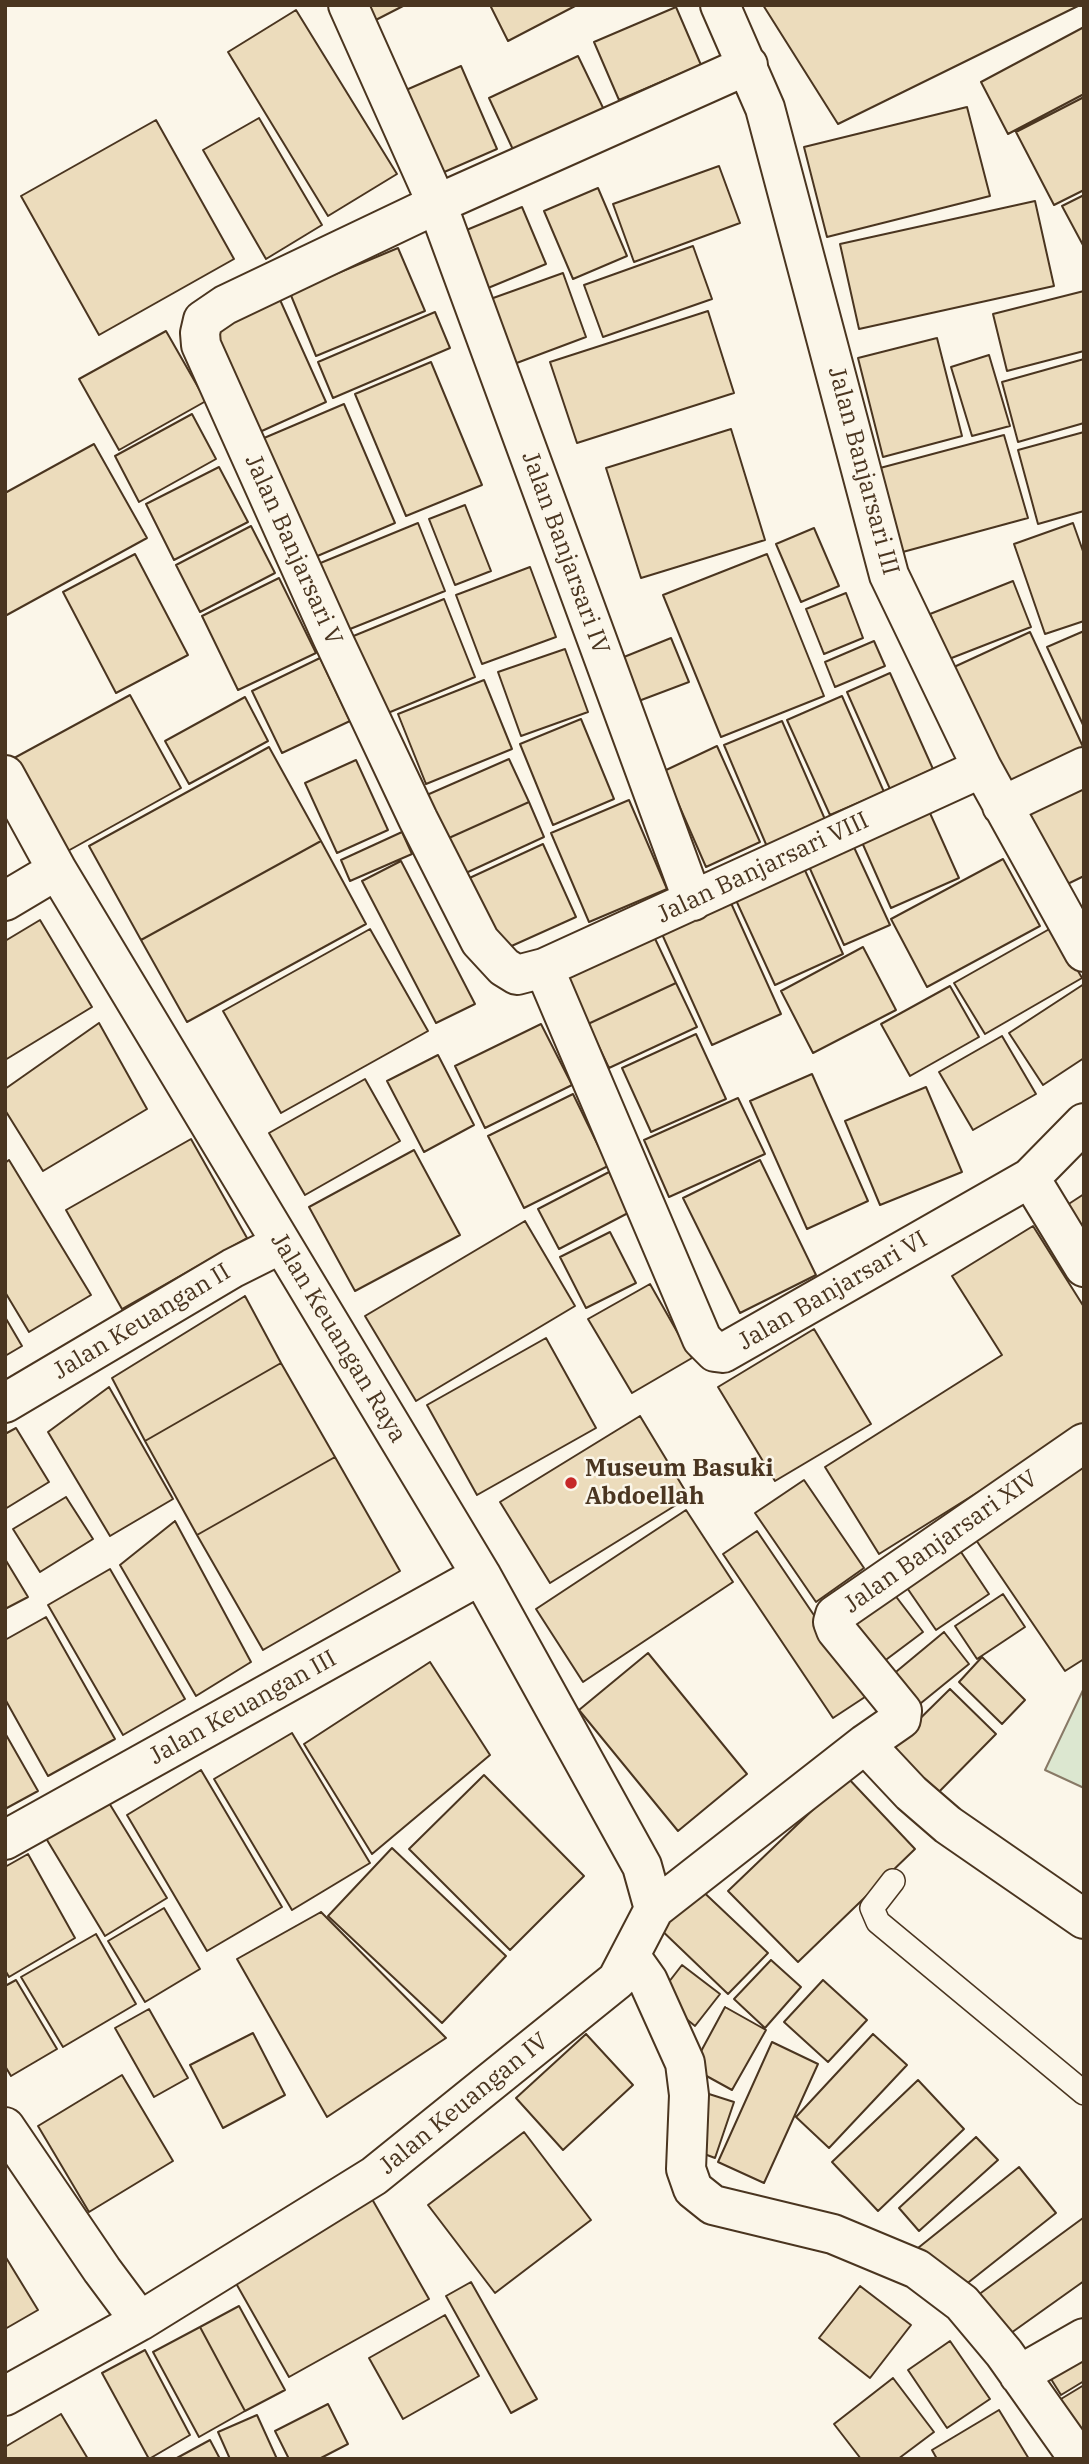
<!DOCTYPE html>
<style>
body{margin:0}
#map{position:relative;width:1089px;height:2464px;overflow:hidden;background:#fbf6e9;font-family:"IBM Plex Serif",serif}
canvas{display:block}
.frame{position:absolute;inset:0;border:7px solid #4a3520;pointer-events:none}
</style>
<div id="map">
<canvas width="1089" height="2464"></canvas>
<div class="frame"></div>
</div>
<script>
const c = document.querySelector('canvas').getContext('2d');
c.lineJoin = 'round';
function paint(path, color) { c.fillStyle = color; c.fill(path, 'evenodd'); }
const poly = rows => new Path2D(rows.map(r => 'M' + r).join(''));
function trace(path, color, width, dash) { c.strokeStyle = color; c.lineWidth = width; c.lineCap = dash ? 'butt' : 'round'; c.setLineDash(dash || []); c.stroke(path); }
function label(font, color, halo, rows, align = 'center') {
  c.font = font + ' "IBM Plex Serif",serif'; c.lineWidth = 5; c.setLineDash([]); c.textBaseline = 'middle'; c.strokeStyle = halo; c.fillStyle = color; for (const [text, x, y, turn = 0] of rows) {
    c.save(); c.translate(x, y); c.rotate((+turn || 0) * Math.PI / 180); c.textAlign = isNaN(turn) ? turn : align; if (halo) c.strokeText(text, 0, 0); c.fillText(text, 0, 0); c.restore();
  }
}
const green = poly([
 [1084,1688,1084,1788,1045,1770,1084,1688]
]);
paint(green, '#dce7d0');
trace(green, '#887966', 2);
const building = poly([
 [356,5,405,5,366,25,356,5],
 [490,5,577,5,508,41,490,5],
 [763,5,1080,5,838,124,763,5],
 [676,7,701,65,619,100,594,42,676,7],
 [296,10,397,174,328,216,228,52,296,10],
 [1084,27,1084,94,1008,134,981,82,1084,27],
 [578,56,606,114,516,156,489,98,578,56],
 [461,66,497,149,442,173,406,90,461,66],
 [1084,97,1084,190,1054,205,1016,132,1084,97],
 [967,107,990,196,827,237,804,147,967,107],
 [259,118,322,225,266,259,203,150,259,118],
 [156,120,234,259,99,335,21,196,156,120],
 [719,166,740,223,634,262,613,204,719,166],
 [598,188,627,256,573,279,544,211,598,188],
 [1084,195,1084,247,1062,206,1084,195],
 [1035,201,1054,286,859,329,840,244,1035,201],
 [522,207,546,264,476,293,452,236,522,207],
 [693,246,712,299,603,337,584,285,693,246],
 [398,248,425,311,316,356,290,293,398,248],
 [563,273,586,337,506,367,482,302,563,273],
 [276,291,326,402,253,435,204,324,276,291],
 [1084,291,1084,351,1007,371,993,314,1084,291],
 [708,311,734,393,577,443,550,362,708,311],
 [435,312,450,348,333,398,318,362,435,312],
 [166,331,206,401,119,450,79,379,166,331],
 [937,338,962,436,883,457,858,358,937,338],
 [989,355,1010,426,972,436,951,367,989,355],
 [1084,359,1084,423,1018,442,1002,382,1084,359],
 [431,362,482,485,406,516,355,394,431,362],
 [344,404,395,523,308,560,257,441,344,404],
 [192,414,216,459,139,502,115,456,192,414],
 [731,429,765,540,641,578,606,468,731,429],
 [1084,432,1084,511,1038,524,1018,450,1084,432],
 [1004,435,1028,518,888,556,865,472,1004,435],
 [94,444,147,538,5,616,5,493,94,444],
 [219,467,248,522,174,560,146,504,219,467],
 [465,505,491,571,455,585,429,519,465,505],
 [418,523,445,591,345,631,318,564,418,523],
 [1073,523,1084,554,1084,621,1045,634,1014,544,1073,523],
 [251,526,275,573,200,612,176,565,251,526],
 [814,528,839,586,801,602,776,544,814,528],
 [135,554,188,655,116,693,63,592,135,554],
 [767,554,824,696,721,737,663,595,767,554],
 [530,567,556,637,482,664,456,595,530,567],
 [279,578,316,653,238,690,202,616,279,578],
 [1013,581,1031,627,949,659,930,614,1013,581],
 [846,593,863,638,824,654,806,609,846,593],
 [444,599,475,677,383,715,351,637,444,599],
 [1084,631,1084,727,1047,647,1084,631],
 [1030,632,1084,749,1010,788,954,667,1030,632],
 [671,638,689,682,636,702,619,659,671,638],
 [874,641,885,666,835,687,825,662,874,641],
 [565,649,588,712,521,736,498,672,565,649],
 [320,658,350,721,282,753,252,691,320,658],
 [890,673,933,769,890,789,847,692,890,673],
 [484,680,512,749,426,784,398,714,484,680],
 [130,695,181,788,57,857,5,763,130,695],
 [842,696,884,792,830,815,787,720,842,696],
 [245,697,268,741,189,784,165,741,245,697],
 [581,719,614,799,553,825,520,744,581,719],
 [782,721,827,824,768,849,724,745,782,721],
 [717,746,760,842,706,867,664,771,717,746],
 [269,747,321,841,141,940,89,846,269,747],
 [509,759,529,802,440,842,420,798,509,759],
 [356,760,388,830,337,853,305,783,356,760],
 [1084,780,1084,876,1053,891,1014,814,1084,780],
 [629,800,667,889,589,922,551,833,629,800],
 [529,802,544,837,455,878,440,842,529,802],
 [925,802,959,878,891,908,857,831,925,802],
 [402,832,412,854,350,881,341,860,402,832],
 [321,841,366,924,187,1022,141,940,321,841],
 [852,843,890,925,844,945,807,862,852,843],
 [543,844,576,917,496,953,463,881,543,844],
 [798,855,843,954,775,985,729,885,798,855],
 [1003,859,1040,926,927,987,891,919,1003,859],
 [401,861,475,1004,436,1023,362,881,401,861],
 [726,892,781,1014,712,1045,657,923,726,892],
 [40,920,92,1007,5,1060,5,941,40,920],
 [649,926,676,983,588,1024,561,967,649,926],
 [1053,927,1082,978,985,1034,954,983,1053,927],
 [370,929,428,1031,281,1113,223,1011,370,929],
 [863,947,896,1010,813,1053,781,991,863,947],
 [676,983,697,1027,609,1068,588,1024,676,983],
 [1084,984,1084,1058,1043,1085,1009,1033,1084,984],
 [950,986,979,1037,910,1076,881,1024,950,986],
 [99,1023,147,1109,43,1171,5,1110,5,1089,99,1023],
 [541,1024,572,1085,485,1128,455,1066,541,1024],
 [696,1034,726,1099,651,1132,622,1068,696,1034],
 [1002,1036,1036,1094,973,1130,939,1072,1002,1036],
 [438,1055,474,1125,424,1152,387,1081,438,1055],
 [812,1074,868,1201,807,1229,750,1101,812,1074],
 [365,1079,400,1141,305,1195,269,1133,365,1079],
 [926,1087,962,1172,880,1205,845,1121,926,1087],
 [573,1094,608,1166,524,1208,488,1136,573,1094],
 [738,1098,765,1154,669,1197,644,1140,738,1098],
 [191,1139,247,1238,122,1309,66,1210,191,1139],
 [414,1150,460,1235,355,1291,309,1207,414,1150],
 [9,1160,91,1295,29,1332,5,1292,5,1163,9,1160],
 [760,1160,816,1275,740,1313,683,1198,760,1160],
 [609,1172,630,1212,559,1249,538,1209,609,1172],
 [1084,1194,1084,1242,1061,1209,1084,1194],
 [525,1221,575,1306,416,1401,365,1316,525,1221],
 [1033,1226,1084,1307,1084,1426,879,1554,825,1467,1002,1355,952,1276,1033,1226],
 [610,1232,636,1283,586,1308,560,1257,610,1232],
 [650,1284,692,1358,632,1393,588,1319,650,1284],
 [245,1296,281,1363,145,1441,112,1378,245,1296],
 [5,1317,22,1346,5,1356,5,1317],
 [814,1329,871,1424,775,1481,718,1387,814,1329],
 [546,1338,596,1428,477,1495,427,1405,546,1338],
 [281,1363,335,1457,197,1535,145,1441,281,1363],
 [109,1387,173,1499,110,1536,48,1432,109,1387],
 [640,1416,689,1497,550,1583,500,1502,640,1416],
 [16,1428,49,1482,5,1509,5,1434,16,1428],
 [335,1457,400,1571,263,1650,197,1535,335,1457],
 [1081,1465,1084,1468,1084,1659,1065,1671,974,1537,1081,1465],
 [804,1480,864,1568,816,1602,755,1513,804,1480],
 [66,1497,93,1539,40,1572,13,1529,66,1497],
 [686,1510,733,1582,583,1682,536,1609,686,1510],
 [175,1521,251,1662,196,1696,120,1565,175,1521],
 [757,1531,868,1695,833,1718,723,1554,757,1531],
 [957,1546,989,1594,936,1630,903,1582,957,1546],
 [5,1559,28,1597,5,1609,5,1559],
 [110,1569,185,1699,123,1735,48,1605,110,1569],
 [891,1590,923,1632,883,1662,851,1620,891,1590],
 [1003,1594,1025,1627,977,1659,955,1626,1003,1594],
 [46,1617,115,1739,48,1776,5,1699,5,1640,46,1617],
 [944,1632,969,1664,910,1712,885,1681,944,1632],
 [648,1653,747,1774,678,1831,579,1710,648,1653],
 [982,1657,1025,1700,1002,1724,959,1682,982,1657],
 [430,1662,490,1755,372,1854,304,1744,430,1662],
 [950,1689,996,1734,929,1802,883,1755,950,1689],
 [5,1733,38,1791,5,1809,5,1733],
 [292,1733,370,1863,292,1910,214,1779,292,1733],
 [201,1770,282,1907,207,1951,127,1815,201,1770],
 [484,1775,584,1876,510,1950,409,1849,484,1775],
 [847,1777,915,1849,798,1962,728,1891,847,1777],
 [106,1798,167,1898,105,1936,44,1835,106,1798],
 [392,1848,506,1956,442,2023,328,1916,392,1848],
 [28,1854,75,1938,9,1977,5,1970,5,1867,28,1854],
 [695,1884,768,1953,728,1994,655,1924,695,1884],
 [164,1908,200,1969,145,2002,108,1941,164,1908],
 [321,1912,446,2038,327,2117,237,1959,321,1912],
 [96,1934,136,2004,63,2047,21,1977,96,1934],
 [771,1960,801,1987,765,2028,734,1999,771,1960],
 [682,1965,720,1994,695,2026,658,1996,682,1965],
 [16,1980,57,2049,11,2076,5,2066,5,1986,16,1980],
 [823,1980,867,2020,828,2062,784,2022,823,1980],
 [725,2007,766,2030,732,2090,692,2068,725,2007],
 [149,2009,188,2078,154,2097,115,2028,149,2009],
 [253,2033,285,2095,223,2128,190,2065,253,2033],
 [586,2034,633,2085,563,2150,516,2098,586,2034],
 [873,2034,907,2065,829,2148,796,2117,873,2034],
 [772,2042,818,2064,764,2183,718,2162,772,2042],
 [122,2075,173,2161,89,2212,38,2126,122,2075],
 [918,2080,964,2129,878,2211,832,2162,918,2080],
 [709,2094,734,2102,715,2158,691,2149,709,2094],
 [524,2132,591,2220,495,2293,428,2205,524,2132],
 [976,2137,998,2160,919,2231,899,2208,976,2137],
 [1019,2167,1056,2213,955,2293,918,2248,1019,2167],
 [372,2199,429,2299,289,2377,233,2278,372,2199],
 [1083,2218,1084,2281,1004,2338,974,2298,1083,2218],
 [5,2256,38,2310,5,2329,5,2256],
 [471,2282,537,2399,511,2413,446,2296,471,2282],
 [860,2286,911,2325,870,2378,819,2338,860,2286],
 [239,2306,285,2390,245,2411,200,2327,239,2306],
 [445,2315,479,2376,403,2419,369,2358,445,2315],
 [200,2327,245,2411,199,2437,153,2352,200,2327],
 [950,2341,990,2399,947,2428,908,2370,950,2341],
 [1084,2348,1084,2381,1061,2395,1046,2371,1084,2348],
 [145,2350,190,2435,149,2459,102,2373,145,2350],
 [893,2378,934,2432,898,2459,861,2459,834,2424,893,2378],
 [1084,2385,1084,2458,1051,2405,1084,2385],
 [328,2404,348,2444,319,2459,289,2459,275,2431,328,2404],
 [999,2410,1029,2459,937,2459,932,2450,999,2410],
 [61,2414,88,2459,5,2459,5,2447,61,2414],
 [257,2415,277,2459,230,2459,218,2432,257,2415],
 [210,2440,220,2459,175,2459,210,2440]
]);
paint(building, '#ecdcbc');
trace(building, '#4a3520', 2);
const lane = poly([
 [893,1881,872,1908,878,1922,1084,2093]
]);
const street = poly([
 [348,5,437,204,693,901],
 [720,5,765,108,889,575,982,768,1084,952],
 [748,65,437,204,225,305,203,320,200,333,201,345,332,637,418,819,480,941,504,967,517,975,544,968,982,768],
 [5,775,57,870,481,1575,642,1866,654,1909],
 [1002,806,1084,767],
 [5,901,57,870],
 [544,968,702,1339,715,1352,723,1353,1030,1178,1084,1123],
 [1030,1178,1084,1267],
 [5,1403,233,1268,281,1244],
 [865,1744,911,1793,948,1825,1084,1919],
 [5,1840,481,1575],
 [631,1957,648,1981,685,2063,689,2095,686,2169,693,2189,713,2205,833,2234,917,2269,962,2303,1004,2353,1079,2459],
 [5,2127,102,2270,140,2321],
 [1019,2375,1084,2338],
 [5,2396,140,2321,374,2176,617,1980,654,1909,865,1744,901,1719,902,1711,836,1630,833,1622,835,1615,1084,1443]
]);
trace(lane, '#4a3520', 26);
trace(street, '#4a3520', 42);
trace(lane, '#fbf6e9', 23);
trace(street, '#fbf6e9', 38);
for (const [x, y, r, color] of [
 [571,1483,7,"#c62828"]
]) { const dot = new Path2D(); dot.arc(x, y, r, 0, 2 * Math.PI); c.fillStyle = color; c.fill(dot); trace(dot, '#fbf6e9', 2.5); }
label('24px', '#4a3520', '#fbf6e9', [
 ["Jalan Banjarsari III",863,471,75],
 ["Jalan Banjarsari V",293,550,66],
 ["Jalan Banjarsari IV",565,553,70],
 ["Jalan Banjarsari VIII",763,868,-25],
 ["Jalan Banjarsari VI",833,1291,-30],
 ["Jalan Keuangan II",142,1322,-31],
 ["Jalan Keuangan Raya",338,1338,59],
 ["Jalan Banjarsari XIV",941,1542,-35],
 ["Jalan Keuangan III",243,1708,-29],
 ["Jalan Keuangan IV",464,2104,-39]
]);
label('bold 24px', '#4a3520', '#fbf6e9', [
 ["Museum Basuki",585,1469],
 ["Abdoellah",585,1497]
], 'left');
</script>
